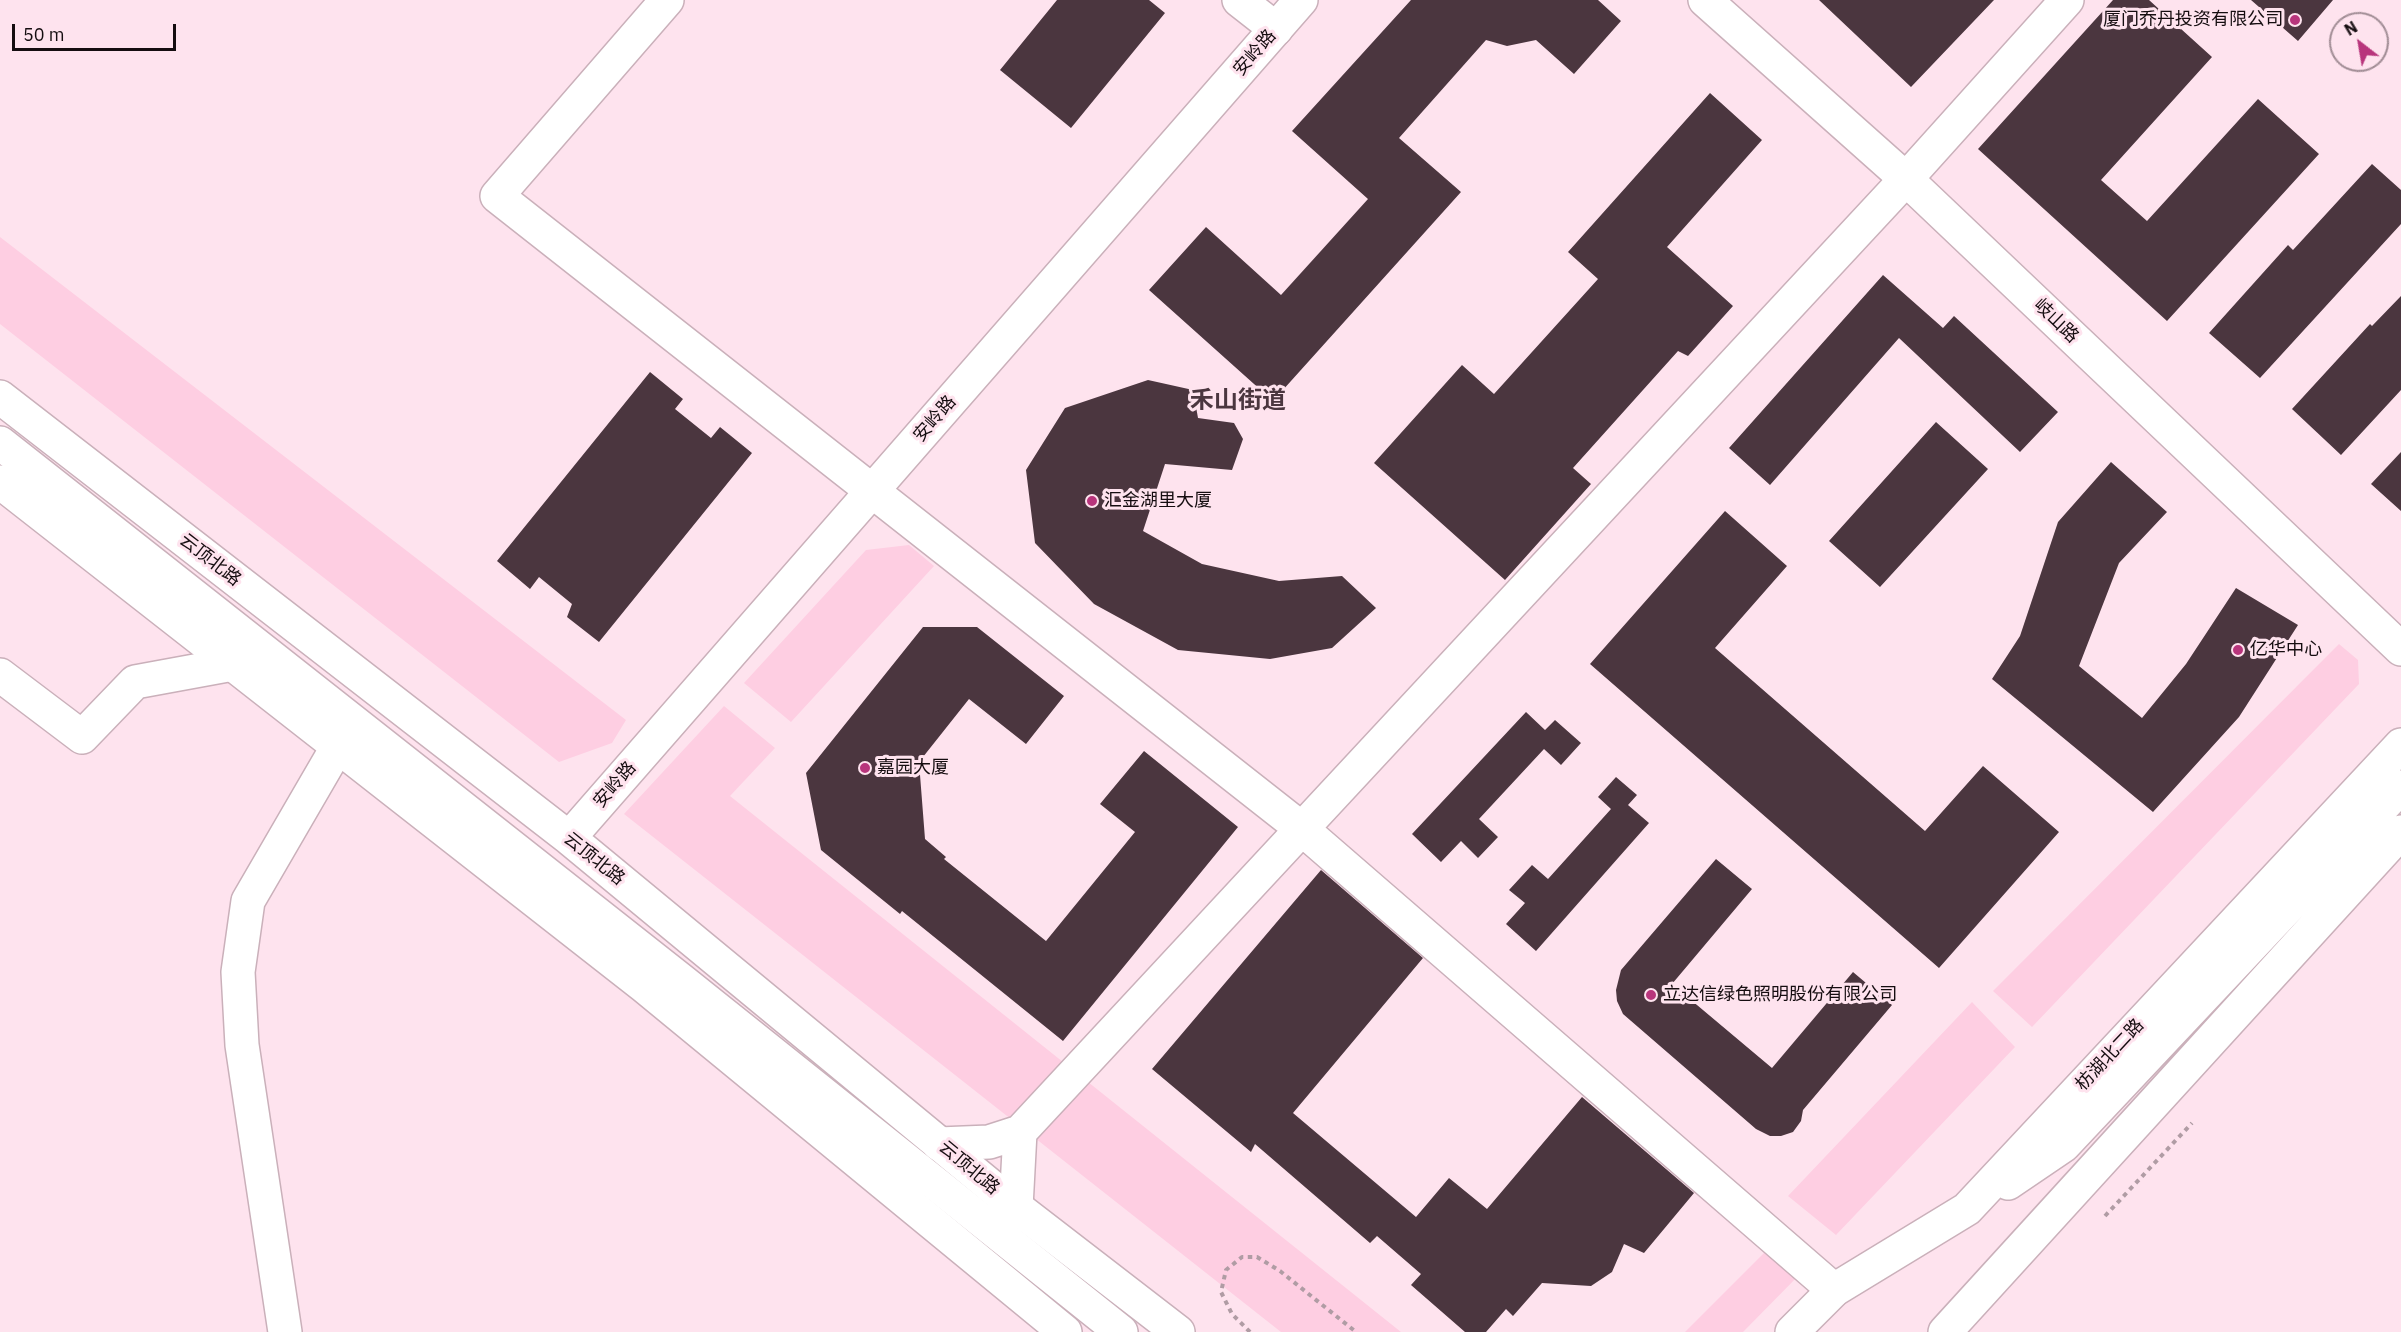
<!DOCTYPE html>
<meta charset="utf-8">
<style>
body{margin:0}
#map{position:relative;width:2401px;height:1332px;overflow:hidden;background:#fee3ee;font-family:"IBM Plex Sans",sans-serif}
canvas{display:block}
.north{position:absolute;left:2329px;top:12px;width:60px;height:60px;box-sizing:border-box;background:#fee3ee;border:2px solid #a18d95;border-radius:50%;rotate:329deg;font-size:16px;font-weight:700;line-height:24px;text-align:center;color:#150d10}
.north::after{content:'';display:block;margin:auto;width:21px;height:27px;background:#b8357c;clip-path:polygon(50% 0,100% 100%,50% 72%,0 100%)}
.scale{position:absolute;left:12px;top:24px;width:164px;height:27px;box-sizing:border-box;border:3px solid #150d10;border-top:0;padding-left:8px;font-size:18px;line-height:21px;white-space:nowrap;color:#150d10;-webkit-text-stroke:4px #fee3ee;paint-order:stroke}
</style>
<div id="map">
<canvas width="2401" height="1332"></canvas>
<div class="north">N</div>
<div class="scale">50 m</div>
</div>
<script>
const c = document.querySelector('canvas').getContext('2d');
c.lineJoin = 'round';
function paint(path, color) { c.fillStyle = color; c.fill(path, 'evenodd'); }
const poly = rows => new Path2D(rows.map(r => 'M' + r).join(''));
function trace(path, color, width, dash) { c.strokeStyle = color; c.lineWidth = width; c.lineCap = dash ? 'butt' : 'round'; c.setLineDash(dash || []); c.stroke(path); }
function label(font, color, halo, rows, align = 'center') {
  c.font = font + ' "IBM Plex Sans","Noto Sans SC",sans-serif'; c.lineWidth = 6; c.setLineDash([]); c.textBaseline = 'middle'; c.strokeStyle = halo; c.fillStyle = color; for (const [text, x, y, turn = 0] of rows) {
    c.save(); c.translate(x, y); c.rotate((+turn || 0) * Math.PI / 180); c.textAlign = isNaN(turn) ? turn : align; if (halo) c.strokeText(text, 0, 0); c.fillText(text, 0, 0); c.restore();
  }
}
paint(poly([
 [0,237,626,720,612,743,559,762,0,324],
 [909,545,934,566,791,722,744,683,866,550],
 [2339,644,2358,660,2359,684,2032,1027,1993,991],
 [724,706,775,748,730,796,1401,1332,1281,1332,624,814],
 [1972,1002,2015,1047,1836,1235,1788,1196],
 [1776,1241,1805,1269,1743,1332,1685,1332]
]), '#fecee2');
paint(poly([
 [1057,0,1149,0,1165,13,1071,128,1000,70],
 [1411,0,1598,0,1621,21,1574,74,1536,40,1507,46,1486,40,1399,138,1461,192,1273,401,1149,290,1206,227,1281,295,1368,199,1292,131],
 [1819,0,1994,0,1911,87],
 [2113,0,2149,0,2212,57,2101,180,2147,221,2258,99,2319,154,2167,321,1978,149],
 [2251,0,2333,0,2298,41],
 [1710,93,1762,140,1667,247,1733,306,1688,356,1678,351,1573,468,1591,484,1505,580,1374,463,1462,365,1494,394,1598,279,1568,252],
 [2372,164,2401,190,2401,224,2260,378,2209,333,2288,245,2293,250],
 [1883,275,1943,328,1954,316,2058,412,2020,452,1899,338,1770,485,1729,448],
 [2401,296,2401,390,2341,455,2292,409,2370,324,2372,326],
 [650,372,683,399,675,409,711,438,720,427,752,453,599,642,567,617,572,604,539,577,530,589,497,561],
 [1148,380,1193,390,1198,418,1234,423,1243,439,1232,470,1165,464,1143,531,1202,564,1279,581,1342,576,1376,608,1332,648,1270,659,1178,650,1094,604,1035,543,1026,470,1065,408],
 [1936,422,1988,469,1880,587,1829,541],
 [2401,452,2401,511,2371,484],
 [2111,462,2167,512,2119,563,2079,666,2142,718,2186,664,2236,588,2298,625,2239,717,2153,812,1992,679,2020,636,2058,522],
 [1725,511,1787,566,1715,648,1925,831,1983,766,2059,832,1939,968,1590,664],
 [923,627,977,627,1064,696,1026,744,969,699,919,762,925,839,946,857,944,859,1046,941,1135,832,1100,804,1144,751,1238,827,1063,1041,902,911,900,914,821,850,806,773],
 [1526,712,1545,730,1555,720,1581,743,1561,765,1544,749,1479,819,1498,837,1478,858,1461,841,1441,862,1412,834],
 [1616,777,1637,795,1628,805,1649,823,1536,951,1506,924,1525,903,1509,890,1532,865,1548,879,1611,809,1598,797],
 [1716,859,1752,889,1672,984,1772,1068,1853,972,1892,1005,1803,1110,1801,1121,1793,1132,1781,1136,1770,1136,1756,1129,1623,1014,1617,1001,1616,990,1621,970],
 [1321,870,1423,958,1293,1113,1416,1217,1449,1178,1487,1209,1582,1097,1694,1193,1644,1253,1624,1244,1612,1272,1591,1286,1542,1283,1513,1316,1506,1309,1486,1332,1465,1332,1411,1285,1421,1274,1377,1236,1370,1243,1255,1144,1251,1152,1152,1069]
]), '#4b363f');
const minor = poly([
 [667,0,497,196,1302,829,1834,1290],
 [1239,0,1276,29],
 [0,443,682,981,1121,1332],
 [0,675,82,737,135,682,233,664],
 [939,1144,989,1142,1020,1132,1906,179,2067,0],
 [1016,1207,1020,1132],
 [285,1332,242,1045,238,972,248,901,338,746]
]);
const major = poly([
 [1705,0,1906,179,2401,649],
 [0,397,569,838,1016,1207,1178,1332],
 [0,482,644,986,1065,1332],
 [569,838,1301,0],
 [2008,1183,2064,1145,2401,787],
 [1792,1332,1834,1290,1967,1209,2401,745],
 [1945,1332,2401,832]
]);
trace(minor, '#cab0ba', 36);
trace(major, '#cab0ba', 36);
trace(poly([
 [2105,1216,2192,1123],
 [1250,1332,1232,1314,1221,1292,1226,1270,1242,1257,1257,1257,1280,1271,1356,1332]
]), '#b09ca4', 4, [4.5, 4.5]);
trace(minor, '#fff', 33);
trace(major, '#fff', 33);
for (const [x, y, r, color] of [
 [2295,20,6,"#b8357c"],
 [1092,501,6,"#b8357c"],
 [2238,650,6,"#b8357c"],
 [865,768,6,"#b8357c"],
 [1651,995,6,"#b8357c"]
]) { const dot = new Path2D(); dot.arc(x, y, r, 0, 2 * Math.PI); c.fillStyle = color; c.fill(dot); trace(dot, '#fee3ee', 2); }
label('18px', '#150d10', '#fee3ee', [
 ["厦门乔丹投资有限公司",2283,20,"right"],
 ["汇金湖里大厦",1104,501],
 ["亿华中心",2250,650],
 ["嘉园大厦",877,768],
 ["立达信绿色照明股份有限公司",1663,995]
], 'left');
label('18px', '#150d10', '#fee3ee', [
 ["安岭路",1255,53,-49],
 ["岐山路",2056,321,44],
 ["安岭路",935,419,-49],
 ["云顶北路",210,560,38],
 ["安岭路",615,785,-49],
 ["云顶北路",594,859,39],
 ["枋湖北二路",2110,1055,-47],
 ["云顶北路",969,1168,40]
]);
label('bold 24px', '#4b363f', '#fee3ee', [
 ["禾山街道",1238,401]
]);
</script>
